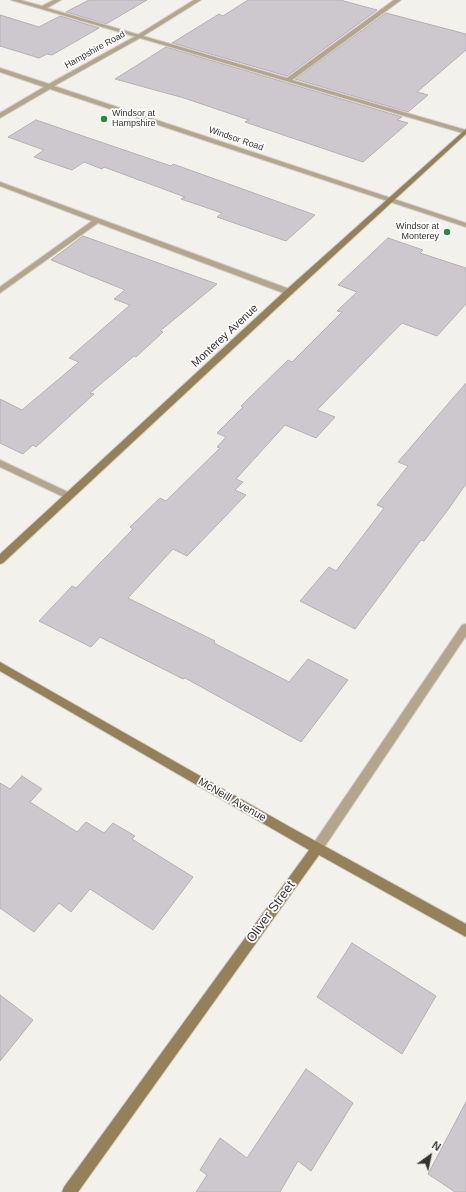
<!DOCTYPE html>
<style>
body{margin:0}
#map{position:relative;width:466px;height:1192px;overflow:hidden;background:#f3f1eb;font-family:Arial,sans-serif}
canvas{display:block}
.north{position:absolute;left:410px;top:1136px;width:40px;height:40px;-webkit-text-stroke:3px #fff;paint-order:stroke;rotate:33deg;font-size:11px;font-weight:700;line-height:16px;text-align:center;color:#353431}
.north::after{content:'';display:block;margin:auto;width:14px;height:18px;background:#353431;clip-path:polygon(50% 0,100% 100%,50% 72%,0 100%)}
</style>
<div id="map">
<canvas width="466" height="1192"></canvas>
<div class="north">N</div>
</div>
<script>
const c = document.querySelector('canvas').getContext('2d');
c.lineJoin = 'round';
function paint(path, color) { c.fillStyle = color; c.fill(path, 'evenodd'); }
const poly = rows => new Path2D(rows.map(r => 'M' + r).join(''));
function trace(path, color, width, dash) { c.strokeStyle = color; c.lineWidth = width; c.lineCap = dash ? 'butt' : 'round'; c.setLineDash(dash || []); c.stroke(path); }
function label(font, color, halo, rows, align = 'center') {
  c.font = font + ' Arial,sans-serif'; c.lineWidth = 3.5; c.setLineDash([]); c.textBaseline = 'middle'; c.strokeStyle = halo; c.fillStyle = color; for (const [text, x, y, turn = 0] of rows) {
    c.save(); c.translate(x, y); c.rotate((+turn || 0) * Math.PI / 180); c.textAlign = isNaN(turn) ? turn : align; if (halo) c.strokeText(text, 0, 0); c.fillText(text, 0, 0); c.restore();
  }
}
const building = poly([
 [89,0,147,0,106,24,66,12,89,0],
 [248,0,340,0,377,10,287,76,172,43,219,14,223,16,248,0],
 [386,13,466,34,466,50,417,92,428,95,408,112,295,79,386,13],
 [0,15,39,27,60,16,99,28,52,55,47,54,39,58,0,46,0,15],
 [166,47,402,117,397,120,408,123,363,162,245,122,249,120,184,98,115,79,166,47],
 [36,120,171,166,173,164,315,215,286,241,217,217,222,213,181,199,185,197,104,167,102,169,84,162,72,170,34,157,44,150,8,137,36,120],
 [83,236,217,284,160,331,163,332,136,357,134,356,90,393,94,394,36,447,33,445,23,454,0,443,0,399,22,410,79,362,69,358,130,305,114,299,125,290,51,260,83,236],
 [388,238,423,250,420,253,466,268,466,304,437,336,402,323,317,410,335,417,316,438,285,425,236,479,243,482,235,490,246,495,187,556,173,549,128,598,215,641,214,643,289,682,308,659,348,680,301,742,185,678,183,679,100,637,91,647,39,621,72,586,76,588,133,529,130,527,160,498,166,501,220,448,217,447,226,437,217,433,243,407,241,406,288,360,292,362,342,312,337,311,357,292,338,285,388,238],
 [466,383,466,484,447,511,424,541,421,540,355,629,300,601,329,567,336,571,384,508,377,505,408,466,398,462,466,383],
 [22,776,42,789,30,802,77,832,86,822,104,833,113,823,135,836,132,839,193,877,153,930,90,889,71,912,59,903,34,932,0,908,0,783,10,789,22,776],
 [352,943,436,996,402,1054,317,997,352,943],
 [0,995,33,1020,0,1061,0,995],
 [306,1069,353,1103,311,1171,298,1161,280,1192,196,1192,207,1175,200,1170,220,1138,247,1158,306,1069],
 [466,1102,466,1192,455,1192,428,1174,466,1102]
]);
paint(building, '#ccc8cd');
trace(building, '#b4b0b5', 1);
const lane = poly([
 [11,0,20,0,42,6,54,0,61,0,47,8,287,78,394,0,401,0,292,80,466,130,466,134,11,0],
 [0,182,292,290,293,292,292,294,286,294,98,223,0,293,0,287,92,221,0,186,0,182],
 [0,460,72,494,74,496,69,499,66,498,0,467,0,460]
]);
const street = poly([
 [194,0,201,0,140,38,54,86,466,223,466,227,50,89,0,118,0,113,44,87,0,72,0,68,49,84,136,36,194,0],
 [466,624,466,636,321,852,317,853,313,852,311,848,313,844,462,625,466,624]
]);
const secondary = poly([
 [466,129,466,134,292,294,3,563,0,564,0,554,286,290,466,129],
 [0,662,290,827,466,924,466,937,319,855,78,1192,62,1192,64,1187,309,850,0,671,0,662]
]);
trace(lane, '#d1cfca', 2);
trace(street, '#d1cfca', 2);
trace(secondary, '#d1cfca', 2);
paint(lane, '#b3a68c');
paint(street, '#b3a68c');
paint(secondary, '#94815a');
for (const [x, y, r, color] of [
 [104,119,4,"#298b3f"],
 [447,232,4,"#298b3f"]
]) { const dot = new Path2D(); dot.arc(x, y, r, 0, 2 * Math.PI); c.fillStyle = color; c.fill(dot); trace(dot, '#fff', 1.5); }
label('9px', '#353431', '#fff', [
 ["Hampshire Road",95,50,-29],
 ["Windsor Road",236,139,19]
]);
label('9px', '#353431', '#fff', [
 ["Windsor at",112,114],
 ["Hampshire",112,124],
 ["Windsor at",439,227,"right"],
 ["Monterey",439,237,"right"]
], 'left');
label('11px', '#353431', '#fff', [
 ["Monterey Avenue",225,336,-43],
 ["McNeill Avenue",232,800,30]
]);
label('13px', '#353431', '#fff', [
 ["Oliver Street",271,912,-54]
]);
</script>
